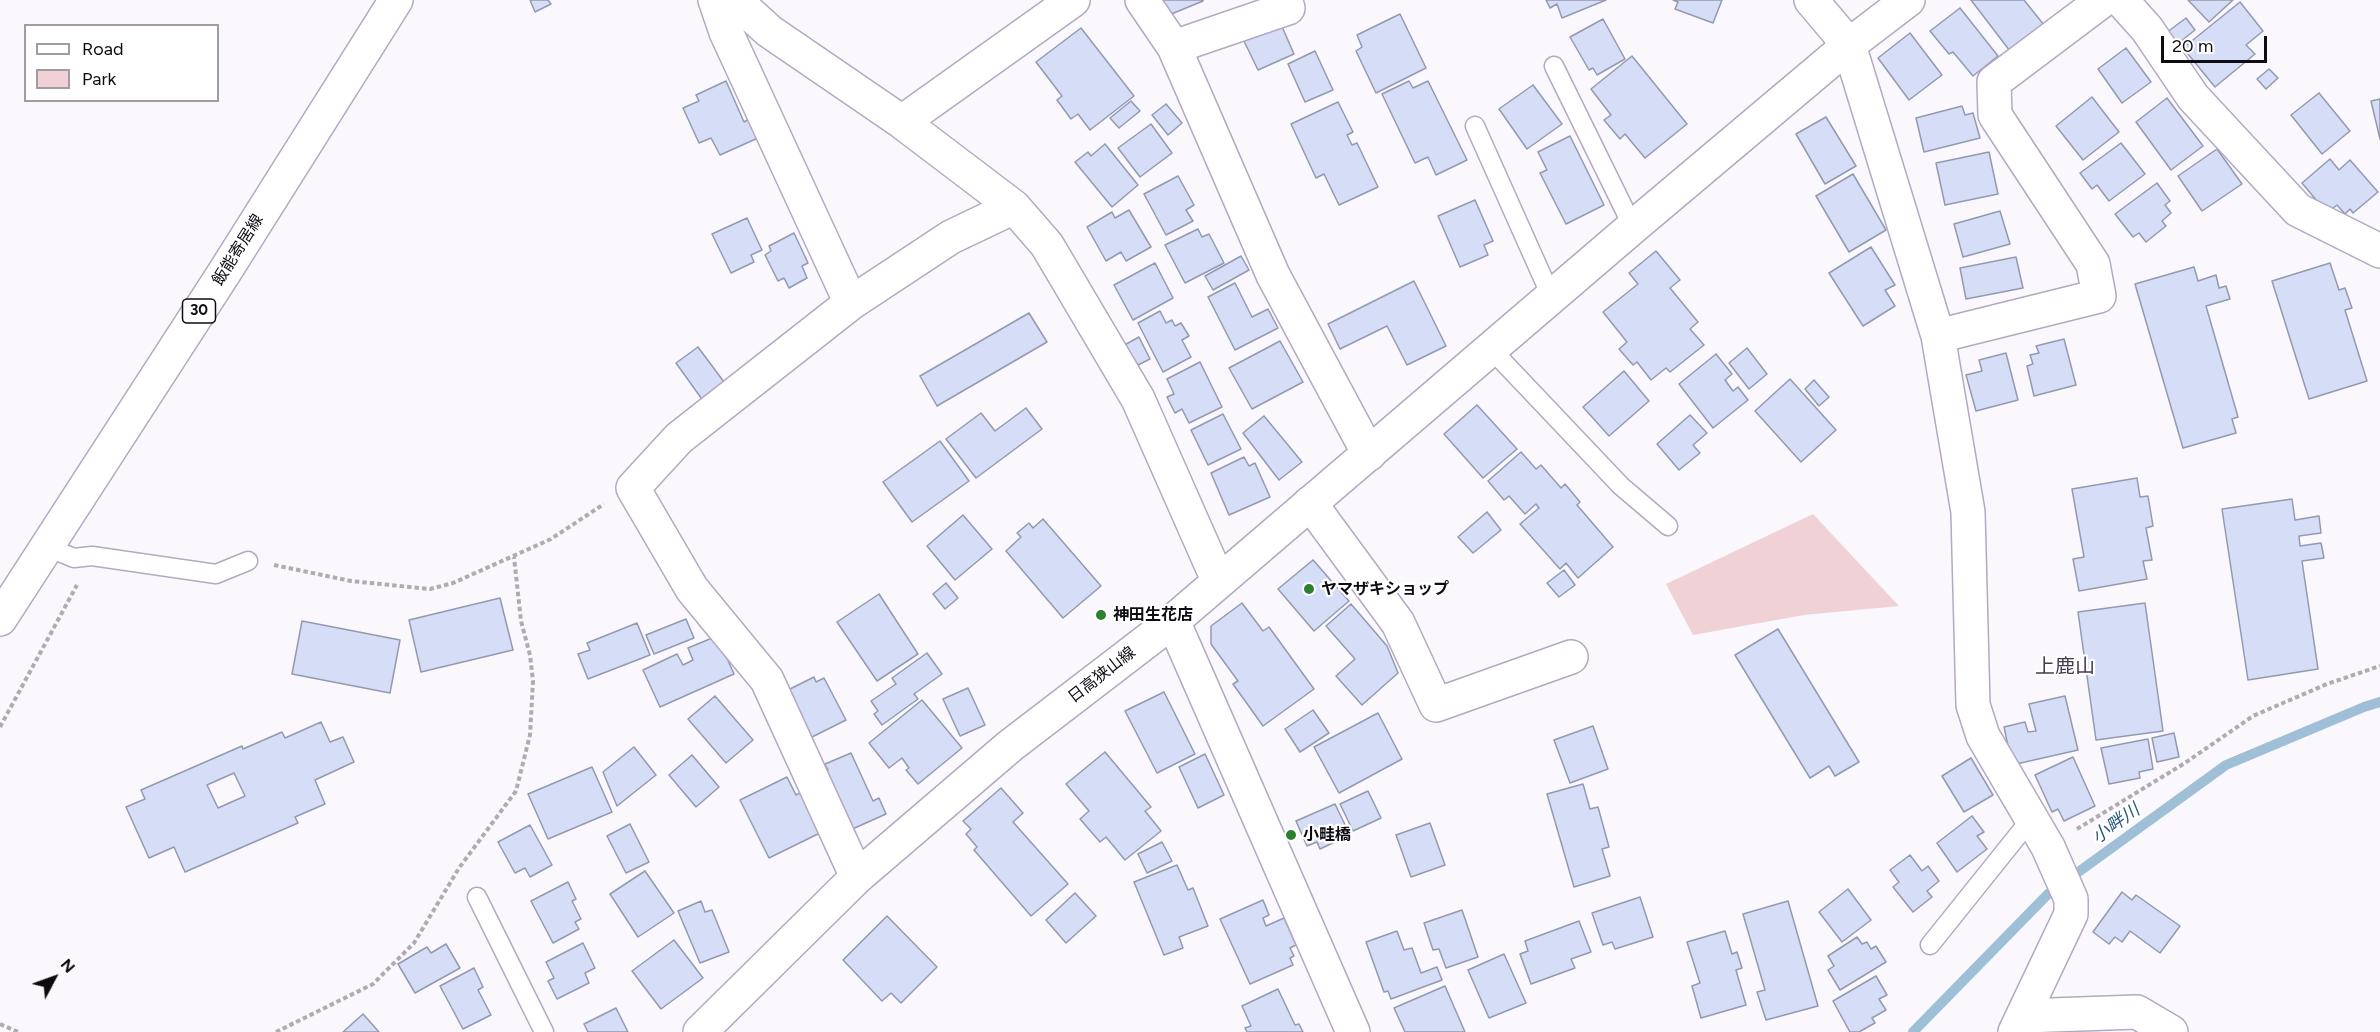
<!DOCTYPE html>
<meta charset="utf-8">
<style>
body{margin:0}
#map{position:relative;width:2380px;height:1032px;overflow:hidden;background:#faf8fd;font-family:Figtree,sans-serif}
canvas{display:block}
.legend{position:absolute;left:24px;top:24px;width:195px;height:78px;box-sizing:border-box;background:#fff;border:2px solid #9f9da1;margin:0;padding:8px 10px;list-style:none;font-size:18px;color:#0f0b13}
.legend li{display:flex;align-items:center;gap:12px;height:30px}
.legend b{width:30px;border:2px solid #9f9da1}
.north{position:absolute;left:24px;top:948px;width:60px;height:60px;-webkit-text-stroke:4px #fff;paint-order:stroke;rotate:49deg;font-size:16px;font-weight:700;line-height:24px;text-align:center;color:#0f0b13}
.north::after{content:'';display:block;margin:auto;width:21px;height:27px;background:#0f0b13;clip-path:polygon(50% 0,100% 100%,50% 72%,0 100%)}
.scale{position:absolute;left:2161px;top:36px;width:106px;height:27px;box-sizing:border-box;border:3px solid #0f0b13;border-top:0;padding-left:8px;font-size:18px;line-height:21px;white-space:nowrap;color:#0f0b13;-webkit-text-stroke:4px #fff;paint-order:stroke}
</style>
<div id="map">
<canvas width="2380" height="1032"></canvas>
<ul class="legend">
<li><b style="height:8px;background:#fff"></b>Road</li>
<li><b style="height:16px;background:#f0d2d6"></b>Park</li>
</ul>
<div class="north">N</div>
<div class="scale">20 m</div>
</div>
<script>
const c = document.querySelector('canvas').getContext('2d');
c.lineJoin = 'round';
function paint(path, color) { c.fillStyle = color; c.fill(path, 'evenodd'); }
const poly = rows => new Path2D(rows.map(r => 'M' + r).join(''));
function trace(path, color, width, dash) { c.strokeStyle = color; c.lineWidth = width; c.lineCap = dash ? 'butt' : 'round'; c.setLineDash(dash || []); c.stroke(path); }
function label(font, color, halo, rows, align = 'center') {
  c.font = font + ' Figtree,"Noto Sans JP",sans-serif'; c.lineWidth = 4.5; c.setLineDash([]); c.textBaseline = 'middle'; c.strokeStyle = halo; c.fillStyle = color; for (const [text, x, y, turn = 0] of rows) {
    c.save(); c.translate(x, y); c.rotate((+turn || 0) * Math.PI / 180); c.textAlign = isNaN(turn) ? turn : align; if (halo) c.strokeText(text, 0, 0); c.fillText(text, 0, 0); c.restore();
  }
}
paint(poly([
 [1813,514,1899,606,1804,615,1693,635,1666,584]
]), '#f0d2d6');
trace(poly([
 [1913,1032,2048,894,2226,765,2364,707,2380,702]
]), '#9fbfd6', 10);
const building = poly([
 [530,0,548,0,551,4,535,12,530,0],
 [1162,0,1203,0,1203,1,1169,15,1162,0],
 [1546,0,1606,0,1562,18,1557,4,1550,8,1546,0],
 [1673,0,1722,0,1713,23,1675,9,1678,2,1673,0],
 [1971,0,2024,0,2044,25,2010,51,1971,0],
 [2188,0,2233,0,2209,22,2188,0],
 [2240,2,2263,31,2246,45,2255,54,2215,87,2183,48,2240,2],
 [1960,8,1998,56,1973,76,1953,52,1949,54,1930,31,1960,8],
 [1400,14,1426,68,1376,93,1356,51,1362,47,1357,35,1400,14],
 [2186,18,2195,30,2175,46,2166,33,2186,18],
 [1603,19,1625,59,1597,75,1593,68,1589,70,1570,37,1603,19],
 [1280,22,1294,54,1258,70,1243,39,1280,22],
 [1081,28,1134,96,1090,130,1078,114,1071,119,1057,100,1062,96,1036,62,1081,28],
 [1910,33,1942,75,1909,100,1878,58,1910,33],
 [2126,48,2151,82,2122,103,2098,69,2126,48],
 [1315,51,1333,90,1305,102,1288,64,1315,51],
 [1632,56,1687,124,1645,158,1625,134,1620,139,1604,120,1611,115,1591,89,1632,56],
 [2269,69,2278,78,2266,89,2257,79,2269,69],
 [726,81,744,122,749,119,758,138,720,155,711,138,699,143,683,108,699,101,696,95,726,81],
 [1409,81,1413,88,1428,81,1467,160,1436,175,1428,157,1415,163,1382,94,1409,81],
 [1533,85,1562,124,1527,149,1499,109,1533,85],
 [2319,93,2350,131,2322,154,2291,115,2319,93],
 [2092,97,2119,132,2083,160,2056,126,2092,97],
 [2167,98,2203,146,2171,170,2136,122,2167,98],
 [2380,99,2380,139,2371,101,2380,99],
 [1131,101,1140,111,1119,128,1110,118,1131,101],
 [1338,102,1353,132,1347,135,1352,145,1357,143,1378,187,1339,205,1324,174,1316,178,1291,124,1338,102],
 [1166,104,1182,123,1168,135,1152,115,1166,104],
 [1962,106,1965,115,1973,113,1980,138,1924,152,1916,118,1962,106],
 [1826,117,1856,166,1825,184,1796,134,1826,117],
 [1151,124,1172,153,1140,177,1118,148,1151,124],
 [1570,136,1604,205,1566,224,1540,173,1547,170,1538,152,1570,136],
 [2121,143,2145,174,2109,201,2097,185,2092,189,2080,173,2121,143],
 [1105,144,1138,185,1112,207,1075,162,1088,152,1091,156,1105,144],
 [2217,149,2242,184,2202,211,2178,176,2217,149],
 [1989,152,1998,194,1945,205,1936,163,1989,152],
 [2330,159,2339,170,2350,160,2378,192,2353,213,2350,209,2345,214,2337,205,2327,213,2302,183,2330,159],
 [1853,174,1886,230,1849,252,1816,196,1853,174],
 [1178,176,1194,205,1186,210,1193,221,1166,235,1144,194,1178,176],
 [2157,183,2170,201,2165,205,2171,213,2162,221,2166,226,2146,242,2139,233,2133,237,2115,214,2157,183],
 [1475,200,1493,241,1484,245,1488,255,1460,267,1438,216,1475,200],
 [1129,210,1151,247,1126,261,1121,252,1106,261,1087,227,1112,212,1115,218,1129,210],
 [2000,211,2010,244,1963,257,1954,224,2000,211],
 [747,218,762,250,751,255,754,262,731,273,712,234,747,218],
 [1198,229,1202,237,1209,234,1224,263,1185,283,1165,245,1198,229],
 [794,233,808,263,802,266,807,278,789,288,784,278,778,281,765,255,771,251,769,246,794,233],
 [1871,247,1895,285,1885,290,1895,306,1863,326,1829,273,1871,247],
 [1656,251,1680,280,1670,288,1698,322,1690,329,1704,345,1670,372,1666,368,1651,380,1637,362,1633,365,1619,349,1627,342,1603,312,1638,284,1629,273,1656,251],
 [1241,256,1249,270,1213,290,1205,276,1241,256],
 [2016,257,2023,288,1966,299,1960,268,2016,257],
 [1155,263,1173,298,1133,320,1114,285,1155,263],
 [2330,263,2339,290,2345,288,2352,308,2345,310,2367,381,2309,399,2272,281,2330,263],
 [2194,267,2198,281,2216,275,2219,288,2226,286,2230,299,2206,306,2238,417,2232,419,2236,433,2183,448,2135,284,2194,267],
 [1414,281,1446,346,1407,365,1387,326,1340,349,1328,324,1414,281],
 [1235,283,1252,317,1268,309,1278,328,1235,350,1208,297,1235,283],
 [1160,311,1166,323,1172,320,1175,326,1181,323,1189,336,1182,340,1191,357,1163,372,1138,323,1160,311],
 [1029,313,1047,342,937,406,920,376,1029,313],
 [1139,337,1150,359,1130,369,1119,348,1139,337],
 [2064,339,2076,385,2034,396,2027,366,2033,364,2030,355,2039,353,2036,346,2064,339],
 [1280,341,1303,382,1252,409,1229,368,1280,341],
 [698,347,727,386,704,402,676,363,698,347],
 [1747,348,1767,374,1749,389,1729,363,1747,348],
 [2006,353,2018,400,1976,411,1966,375,1982,371,1979,360,2006,353],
 [1716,354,1732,374,1725,380,1733,391,1738,387,1748,400,1713,428,1679,384,1716,354],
 [1200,362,1222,407,1189,423,1182,409,1175,413,1167,397,1174,394,1167,379,1200,362],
 [1624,371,1649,401,1609,436,1583,407,1624,371],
 [1790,379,1836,430,1801,462,1755,411,1790,379],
 [1814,380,1829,397,1819,406,1805,389,1814,380],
 [1477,405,1517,449,1483,478,1444,434,1477,405],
 [1026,408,1042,429,976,478,946,439,981,413,995,431,1026,408],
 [1223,414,1241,449,1208,465,1191,430,1223,414],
 [1690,415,1707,433,1693,445,1700,453,1679,470,1657,444,1690,415],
 [1264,416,1302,462,1279,480,1243,433,1264,416],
 [940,441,969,481,912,522,883,482,940,441],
 [1521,452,1536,469,1541,465,1561,488,1565,484,1580,502,1577,505,1613,547,1578,578,1566,563,1560,569,1520,524,1539,508,1536,504,1525,514,1509,496,1504,500,1488,481,1521,452],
 [1244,457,1249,466,1255,463,1270,497,1229,515,1211,473,1244,457],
 [2137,478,2140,497,2148,496,2153,526,2146,528,2152,560,2143,561,2147,579,2079,591,2073,559,2084,557,2072,489,2137,478],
 [2292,499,2295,520,2319,516,2321,533,2299,536,2300,546,2321,543,2324,558,2302,561,2318,669,2248,680,2222,509,2292,499],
 [1487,512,1501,530,1473,553,1458,537,1487,512],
 [963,515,992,549,955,580,927,546,963,515],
 [1043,519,1101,586,1063,618,1006,551,1021,537,1017,533,1029,523,1033,528,1043,519],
 [1313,560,1349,601,1314,631,1278,589,1313,560],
 [1564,570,1575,585,1559,597,1547,583,1564,570],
 [946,583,958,598,945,609,933,594,946,583],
 [879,594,918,654,877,681,837,622,879,594],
 [500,598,513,650,421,672,409,620,500,598],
 [1242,603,1263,631,1269,627,1314,689,1263,726,1233,684,1238,681,1211,644,1211,626,1242,603],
 [2145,603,2163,731,2096,740,2078,612,2145,603],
 [1351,604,1387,646,1398,673,1362,705,1336,676,1355,659,1326,626,1351,604],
 [686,619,694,638,654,654,646,635,686,619],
 [302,621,400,640,390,693,292,674,302,621],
 [637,623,650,655,588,679,578,654,590,650,587,643,637,623],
 [1778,629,1859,762,1835,776,1829,766,1810,778,1735,655,1778,629],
 [717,636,734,674,660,707,643,670,677,654,683,665,693,660,688,648,717,636],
 [927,653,942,674,914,694,918,699,882,725,874,714,878,711,871,701,896,684,892,678,927,653],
 [814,677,816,682,824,678,846,720,810,738,786,691,814,677],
 [968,688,985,725,960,736,943,699,968,688],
 [1164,692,1195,754,1157,773,1125,711,1164,692],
 [715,696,753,740,726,763,688,719,715,696],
 [2065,696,2078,750,2012,765,2004,727,2025,722,2028,732,2036,731,2029,704,2065,696],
 [922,700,962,748,918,784,906,770,909,768,902,758,889,768,869,743,922,700],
 [1313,710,1329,733,1300,752,1285,729,1313,710],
 [1378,713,1402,759,1339,793,1314,747,1378,713],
 [321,722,330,742,343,737,354,762,315,780,325,804,295,817,298,823,185,872,174,847,149,858,126,807,145,799,141,790,242,746,243,749,282,732,285,738,321,722],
 [234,773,245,796,218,808,207,785,234,773],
 [1593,726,1608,769,1570,783,1554,740,1593,726],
 [2174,733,2179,757,2157,762,2152,738,2174,733],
 [2148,739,2153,769,2139,772,2140,778,2109,784,2101,748,2148,739],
 [634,747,656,775,617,806,603,772,634,747],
 [1105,752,1151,807,1145,811,1161,831,1125,860,1106,837,1100,842,1080,819,1089,811,1066,784,1105,752],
 [851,753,873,801,879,798,886,814,848,831,822,772,828,770,825,764,851,753],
 [1205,754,1224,795,1198,808,1179,767,1205,754],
 [692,755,719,787,696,807,669,775,692,755],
 [2073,757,2095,806,2064,821,2058,809,2052,812,2035,775,2073,757],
 [1971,758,1993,795,1964,812,1942,776,1971,758],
 [592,767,612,812,548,839,528,794,592,767],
 [787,777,796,795,804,791,824,831,769,858,740,800,787,777],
 [1583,784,1590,809,1598,807,1609,847,1602,849,1610,876,1574,887,1547,794,1583,784],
 [1001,788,1023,813,1013,822,1068,884,1031,916,974,850,977,847,966,834,971,829,963,821,1001,788],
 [1368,791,1381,818,1353,831,1340,804,1368,791],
 [1335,804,1350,835,1320,849,1317,842,1307,846,1296,821,1335,804],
 [1972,816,1984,832,1977,836,1987,849,1957,872,1937,843,1972,816],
 [1430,823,1445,865,1411,877,1396,835,1430,823],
 [630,824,649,862,626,873,607,836,630,824],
 [530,825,552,865,530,877,525,868,515,873,498,842,530,825],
 [1162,842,1172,861,1147,873,1138,854,1162,842],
 [1910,855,1922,871,1928,866,1939,881,1927,891,1932,897,1913,912,1893,887,1899,882,1890,870,1910,855],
 [1177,865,1188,890,1193,888,1208,926,1179,937,1183,948,1164,955,1134,882,1177,865],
 [645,871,674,913,638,937,610,894,645,871],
 [568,882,576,899,572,901,581,919,575,922,579,929,553,943,531,901,568,882],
 [1848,889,1871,920,1842,942,1819,912,1848,889],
 [2122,892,2132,900,2136,895,2180,926,2160,953,2130,931,2122,942,2115,937,2109,944,2093,932,2122,892],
 [1075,893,1096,916,1066,943,1046,920,1075,893],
 [1640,897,1653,937,1615,949,1612,942,1603,945,1592,913,1640,897],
 [1263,900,1269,915,1263,918,1266,926,1284,918,1296,945,1290,948,1294,956,1290,958,1293,965,1250,984,1220,919,1263,900],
 [701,901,705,912,712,910,729,952,700,963,678,911,701,901],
 [1788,901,1818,1006,1766,1020,1757,992,1765,990,1743,914,1788,901],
 [1462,910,1478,957,1446,968,1439,949,1433,950,1424,923,1462,910],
 [887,916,937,967,901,1003,891,993,882,1001,843,960,887,916],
 [1579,921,1591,952,1571,959,1575,968,1531,984,1520,954,1528,951,1525,941,1579,921],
 [1397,931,1404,950,1412,948,1421,973,1437,967,1442,980,1391,999,1388,991,1384,992,1366,942,1397,931],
 [1725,931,1732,954,1737,952,1742,968,1736,970,1746,1005,1701,1018,1692,986,1700,983,1687,942,1725,931],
 [1857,937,1862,944,1867,942,1871,949,1876,946,1886,962,1840,990,1828,970,1834,966,1828,956,1857,937],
 [674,940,703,978,661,1009,632,971,674,940],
 [583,943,595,968,585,973,589,983,557,999,548,981,554,978,546,962,583,943],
 [446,944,460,968,415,993,398,964,427,947,431,953,446,944],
 [1504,954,1526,1003,1489,1018,1468,970,1504,954],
 [474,968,483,987,478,990,491,1015,463,1029,440,986,474,968],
 [1876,976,1887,995,1879,999,1886,1010,1872,1018,1875,1023,1859,1032,1850,1032,1833,1001,1876,976],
 [1445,986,1465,1032,1405,1032,1394,1008,1445,986],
 [1278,989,1295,1025,1299,1024,1303,1032,1247,1032,1245,1028,1251,1026,1242,1006,1278,989],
 [616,1008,628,1032,588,1032,584,1024,616,1008],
 [363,1014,379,1032,343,1032,363,1014]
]);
paint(building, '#d6def7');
trace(building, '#9399b1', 1.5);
const lane = poly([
 [1554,66,1633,227],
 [1475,126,1551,296],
 [1491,349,1621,486,1668,526],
 [47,547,74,558,92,556,216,574,248,561],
 [477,897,544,1032],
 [1930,945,2031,819]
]);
const street = poly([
 [715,0,726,32,851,303,679,438,633,488,692,589,767,680,857,877],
 [735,0,769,31,902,122,1014,207,1047,245,1138,399,1218,580],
 [1142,0,1174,47,1273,275,1369,454],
 [1811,0,1849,45,1938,336,1968,512,1973,705,1983,736,2048,847,2071,899,2071,914,2015,1032],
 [2121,0,2147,29,2193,97,2298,210,2380,251],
 [1174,47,1288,8,1285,0],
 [902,122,1073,0],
 [851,303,951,237,1014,207],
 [1938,336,2099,296,2093,264,1995,115,1994,82,2103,0],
 [1310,503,1398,623,1436,705,1571,657],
 [2023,1016,2137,1012,2171,1032]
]);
const secondary = poly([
 [1173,621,1353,1032],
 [700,1032,857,877,1010,746,1173,621,1633,227,1849,45,1908,0]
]);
const primary = poly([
 [0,619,224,273,396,0]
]);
trace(lane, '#b3a9c1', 21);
trace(street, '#b3a9c1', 36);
trace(secondary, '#b3a9c1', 36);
trace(primary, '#b3a9c1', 36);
trace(poly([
 [274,565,351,581,430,589,453,583,551,539,604,504],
 [0,727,77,585],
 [2077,829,2185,763,2253,716,2327,684,2380,666],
 [0,1024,18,1032],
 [276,1032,373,984,414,943,459,868,516,791,530,735,533,681,530,655,521,621,514,557]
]), '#aeabb1', 4, [4.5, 3]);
trace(lane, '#fff', 18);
trace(street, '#fff', 33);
trace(secondary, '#fff', 33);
trace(primary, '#fff', 33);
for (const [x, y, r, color] of [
 [1309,589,6,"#2b802d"],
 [1101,615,6,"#2b802d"],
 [1291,835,6,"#2b802d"]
]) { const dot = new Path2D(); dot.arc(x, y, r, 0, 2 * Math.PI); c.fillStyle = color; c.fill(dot); trace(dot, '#fff', 2); }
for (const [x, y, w] of [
 [199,311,33]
]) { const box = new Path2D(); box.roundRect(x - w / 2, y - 12, w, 24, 4.5); c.fillStyle = '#fff'; c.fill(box); trace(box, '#0f0b13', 1.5); }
label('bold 15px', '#0f0b13', null, [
 ["30",199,311]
]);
label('16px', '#0f0b13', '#fff', [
 ["飯能寄居線",238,250,-58],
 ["日高狭山線",1102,675,-38]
]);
label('bold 16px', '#0f0b13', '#fff', [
 ["ヤマザキショップ",1321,589],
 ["神田生花店",1113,615],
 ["小畦橋",1303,835]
], 'left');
label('italic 18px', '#275a7c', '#fff', [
 ["小畔川",2116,824,-36]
]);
label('20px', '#443b4f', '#fff', [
 ["上鹿山",2065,667]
]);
</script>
